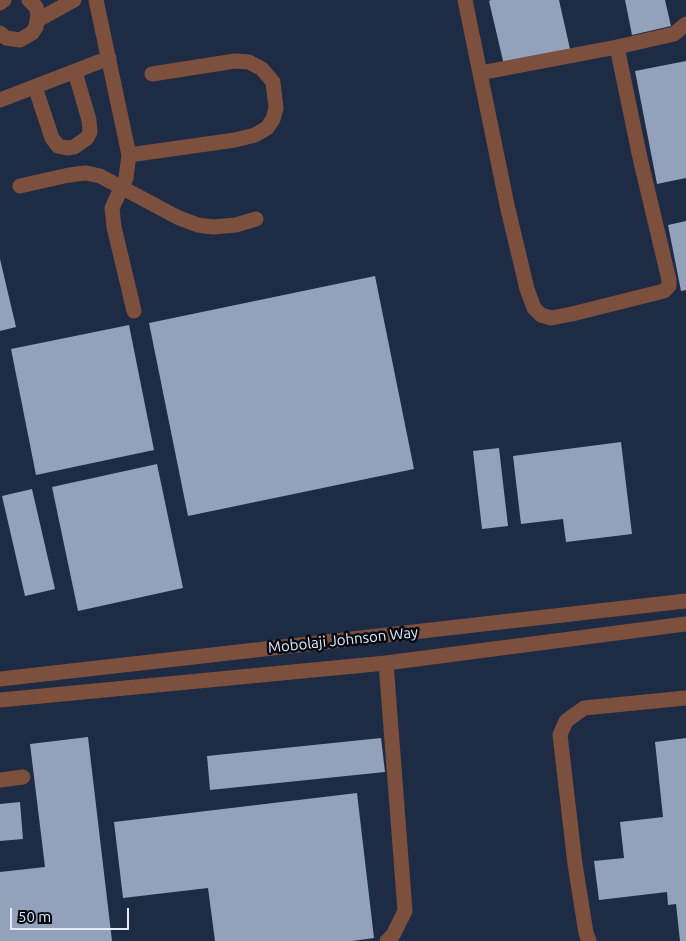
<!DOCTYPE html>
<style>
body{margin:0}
#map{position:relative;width:686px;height:941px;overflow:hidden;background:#151f33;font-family:Ubuntu,sans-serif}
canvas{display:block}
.scale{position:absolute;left:10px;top:908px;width:119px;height:22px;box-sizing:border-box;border:2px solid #e3ebf9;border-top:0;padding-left:6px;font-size:15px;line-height:18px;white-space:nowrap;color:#e3ebf9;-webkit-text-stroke:4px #050912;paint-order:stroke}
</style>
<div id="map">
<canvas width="686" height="941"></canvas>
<div class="scale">50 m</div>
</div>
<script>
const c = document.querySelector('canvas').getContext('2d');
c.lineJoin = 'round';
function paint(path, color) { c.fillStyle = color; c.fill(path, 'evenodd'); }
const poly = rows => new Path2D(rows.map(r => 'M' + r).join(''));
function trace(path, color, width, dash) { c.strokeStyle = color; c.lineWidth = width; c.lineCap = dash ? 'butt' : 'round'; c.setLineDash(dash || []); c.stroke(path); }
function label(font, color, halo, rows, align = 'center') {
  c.font = font + ' Ubuntu,sans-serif'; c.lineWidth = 5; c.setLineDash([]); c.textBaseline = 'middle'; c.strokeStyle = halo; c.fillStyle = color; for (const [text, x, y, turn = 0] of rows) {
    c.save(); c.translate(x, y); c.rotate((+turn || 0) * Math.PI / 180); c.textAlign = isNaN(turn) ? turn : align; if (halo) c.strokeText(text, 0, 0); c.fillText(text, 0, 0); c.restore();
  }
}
paint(poly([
 [0,0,686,0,686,941,0,941]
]), '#1d2b44');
paint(poly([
 [491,0,559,0,570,49,504,65,489,1],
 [625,0,665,0,671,26,632,35],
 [686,61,686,178,657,184,635,71],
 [686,221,686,290,681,291,668,225],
 [0,259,16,327,0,331],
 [375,276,414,469,188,516,149,323],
 [129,325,154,450,36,475,11,349],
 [621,442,632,534,566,542,563,519,521,524,513,456],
 [499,448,508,526,482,529,473,451],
 [157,464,183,588,78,611,52,487],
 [32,489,55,589,25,596,2,496],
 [88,737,112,941,0,941,0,872,45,867,30,744],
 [381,738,385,772,210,790,207,756],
 [686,738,686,941,680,941,676,904,668,905,667,892,599,900,594,861,624,858,620,822,663,817,655,742],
 [357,793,374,938,352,941,215,941,208,888,123,898,114,822],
 [20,802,23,839,0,841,0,804]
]), '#93a1bb');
trace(poly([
 [96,0,129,155,126,178,112,208,114,227,134,311],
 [465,0,507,205,527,289,534,308,541,315,551,318,572,314,664,291,669,286,669,280,640,158,617,47,674,34,686,24],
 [0,3,4,0],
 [38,20,74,0],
 [0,33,6,38,20,40,32,33,36,27,38,14,36,7,29,0],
 [480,73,617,47],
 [35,87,52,138,58,146,67,148,74,147,87,138,90,132,89,120,75,72],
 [0,100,109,58],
 [129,155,235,140,255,135,267,128,273,119,276,108,273,82,262,69,249,62,235,61,152,74],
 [20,186,69,175,86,173,100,176,179,218,198,225,213,227,236,225,256,219],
 [386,663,405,911,393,935,387,941],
 [0,679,686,601],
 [0,700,386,663,686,624],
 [0,780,23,777],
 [589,941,586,933,575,864,560,735,566,721,584,708,686,698]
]), '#7d4f3d', 15);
label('15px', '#e3ebf9', '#050912', [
 ["Mobolaji Johnson Way",343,640,-6]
]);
</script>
